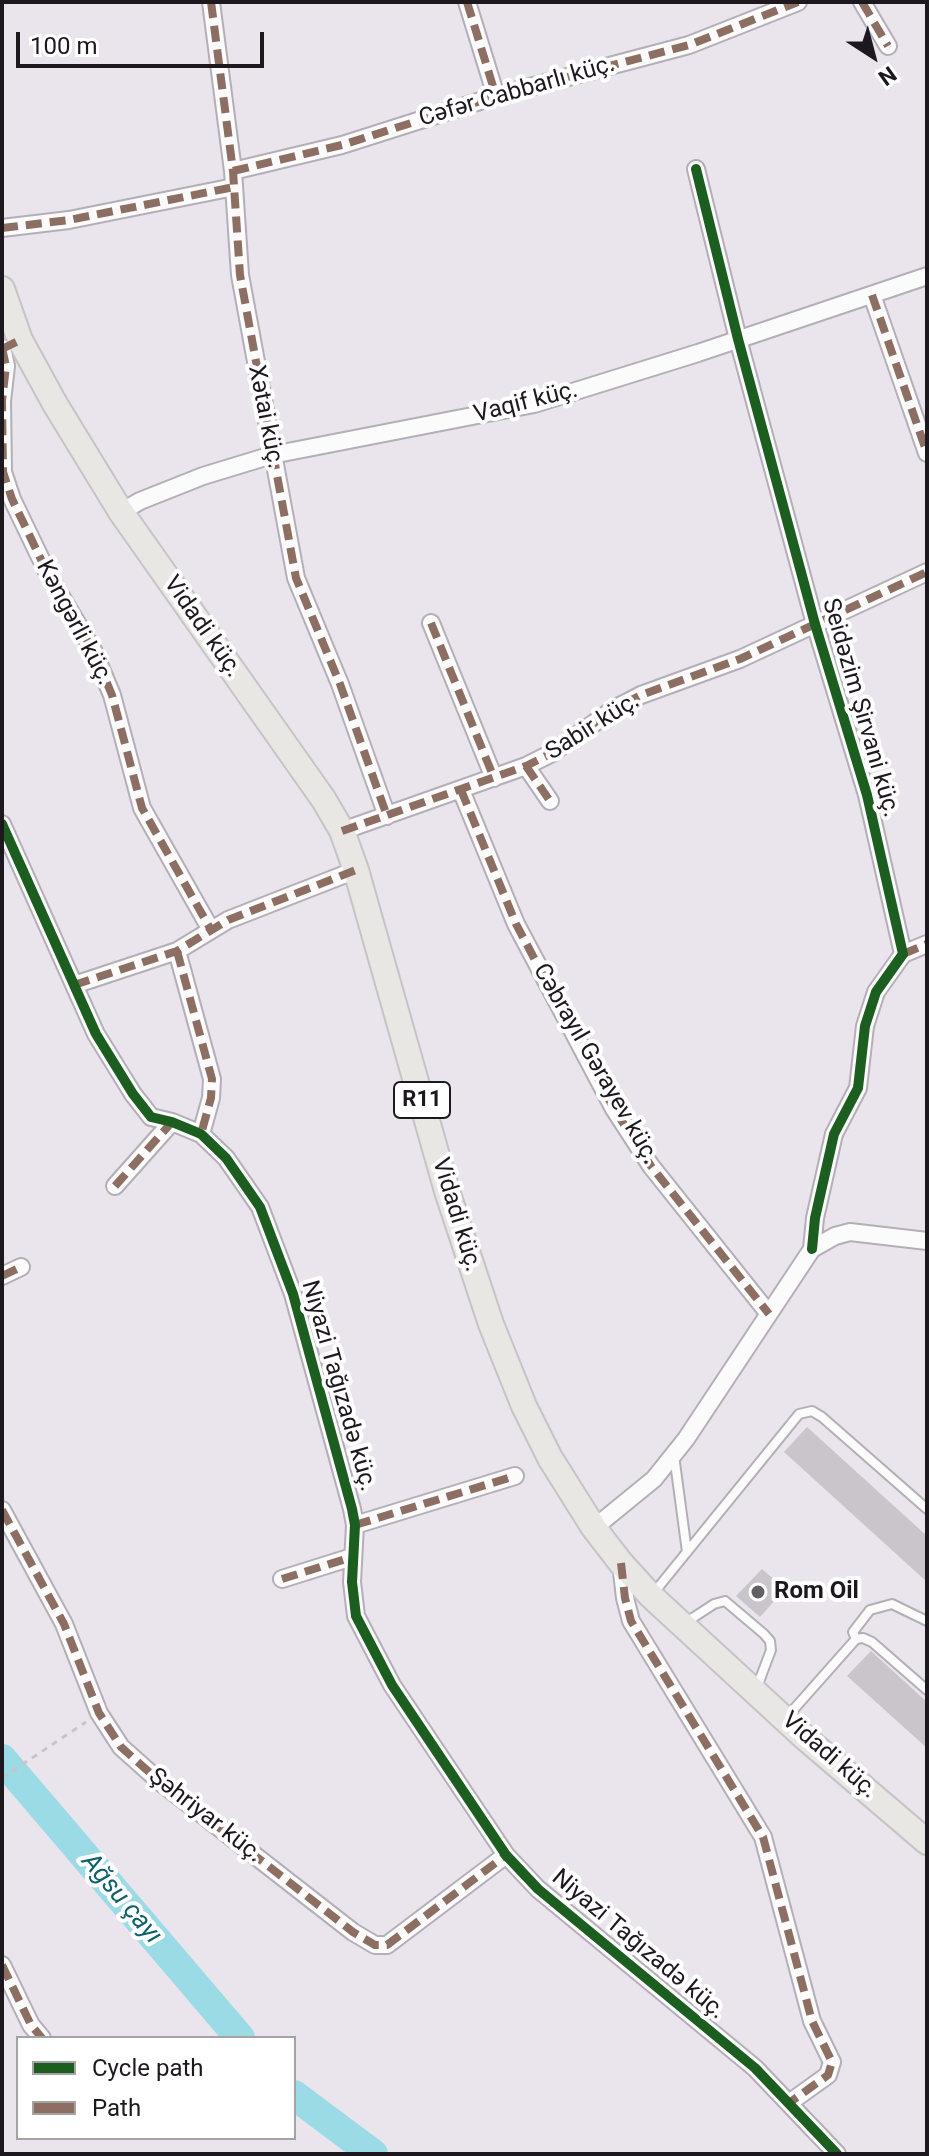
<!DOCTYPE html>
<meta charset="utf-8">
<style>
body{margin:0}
#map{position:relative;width:929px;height:2156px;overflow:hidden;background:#eae4ed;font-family:Roboto,sans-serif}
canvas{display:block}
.frame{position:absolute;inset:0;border:4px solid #1c181e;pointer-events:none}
.legend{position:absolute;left:16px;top:2036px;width:280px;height:104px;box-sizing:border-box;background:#fff;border:2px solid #a4a3a5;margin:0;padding:10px 14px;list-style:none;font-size:24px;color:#1c181e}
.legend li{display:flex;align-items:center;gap:16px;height:40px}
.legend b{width:40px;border:2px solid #a4a3a5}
.north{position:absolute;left:833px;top:16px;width:80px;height:80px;-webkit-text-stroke:6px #fff;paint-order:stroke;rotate:144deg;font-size:22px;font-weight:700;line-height:32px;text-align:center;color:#1c181e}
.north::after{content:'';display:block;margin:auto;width:28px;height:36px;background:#1c181e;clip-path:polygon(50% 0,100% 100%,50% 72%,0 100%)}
.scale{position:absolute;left:16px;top:32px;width:248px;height:36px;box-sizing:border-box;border:4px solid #1c181e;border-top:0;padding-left:10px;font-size:24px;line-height:28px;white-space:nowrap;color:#1c181e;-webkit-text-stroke:6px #fff;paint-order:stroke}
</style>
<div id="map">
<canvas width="929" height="2156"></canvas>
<div class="frame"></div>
<ul class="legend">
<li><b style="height:10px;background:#1b5e20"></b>Cycle path</li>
<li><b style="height:10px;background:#8d6e63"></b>Path</li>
</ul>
<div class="north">N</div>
<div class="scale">100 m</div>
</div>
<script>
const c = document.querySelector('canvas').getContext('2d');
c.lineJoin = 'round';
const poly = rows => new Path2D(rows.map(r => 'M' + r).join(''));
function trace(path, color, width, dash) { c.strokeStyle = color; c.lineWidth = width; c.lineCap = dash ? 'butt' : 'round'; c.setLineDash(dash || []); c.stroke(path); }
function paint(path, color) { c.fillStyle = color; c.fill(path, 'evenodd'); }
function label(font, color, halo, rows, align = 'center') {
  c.font = font + ' Roboto,sans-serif'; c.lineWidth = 8; c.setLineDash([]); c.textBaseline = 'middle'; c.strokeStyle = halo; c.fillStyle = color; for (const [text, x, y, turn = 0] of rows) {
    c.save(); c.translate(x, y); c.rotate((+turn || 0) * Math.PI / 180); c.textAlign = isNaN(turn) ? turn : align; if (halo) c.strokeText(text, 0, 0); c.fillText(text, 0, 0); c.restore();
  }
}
trace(poly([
 [2,1759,240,2038],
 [294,2095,373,2154]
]), '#9bdbe6', 30);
paint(poly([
 [807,1427,927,1536,927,1582,784,1452],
 [762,1569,785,1589,760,1617,736,1596],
 [871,1651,927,1702,927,1748,847,1676]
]), '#c9c5cb');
const service = poly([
 [674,1455,687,1552],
 [652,1595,799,1414,812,1411,822,1417,927,1509],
 [685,1623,714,1604,725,1601,764,1634,770,1641,771,1650,757,1687],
 [856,1639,853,1632,870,1610,892,1604,927,1621],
 [786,1718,856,1639,863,1638,872,1642,927,1690]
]);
const minor = poly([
 [211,2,233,171,240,275,296,578,340,684,387,816],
 [467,2,496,96],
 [862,2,888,46],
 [696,169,738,339,815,624,867,795,903,954,876,992,865,1026,858,1088,834,1134,815,1218,812,1249],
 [233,171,342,145,496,96,689,45,798,2],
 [2,228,69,220,234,187],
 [872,295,927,453],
 [2,348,6,366,2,401,3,472,12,499,49,576,93,650,112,695,142,808,211,930],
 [121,512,140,501,203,476,272,455,534,404,698,353,927,276],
 [431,623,494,778],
 [526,766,550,801],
 [461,790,516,924,614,1109,651,1166,769,1314],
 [2,824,96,1034,133,1094,151,1117,172,1122,201,1134,226,1158,260,1207,293,1294,352,1509,355,1525,352,1582,356,1616,392,1685,506,1855,538,1889,755,2068,837,2154],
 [342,831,526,766,552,753,614,709,641,695,740,659,927,572],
 [177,951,212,1079,211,1098,201,1134],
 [903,954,927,944],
 [74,985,177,951,228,920,356,870],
 [115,1186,172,1122],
 [2,1276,21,1267],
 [2,1510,64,1624,99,1713,121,1747,158,1780,353,1932,375,1945,387,1945,506,1855],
 [355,1525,515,1476],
 [594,1528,654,1479,686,1439,812,1249,835,1236,850,1232,927,1241],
 [621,1563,625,1598,631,1621,763,1837,812,2021,832,2062,828,2075,789,2103],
 [282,1579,352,1557],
 [2,1965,31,2025,42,2038]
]);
const primary = poly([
 [2,289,20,340,55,404,121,512,324,800,342,831,356,870,447,1191,491,1324,524,1406,550,1458,594,1528,621,1563,651,1596,803,1736,927,1842]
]);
trace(service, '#b4afb7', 12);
trace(minor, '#b4afb7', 20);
trace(primary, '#c6c3c7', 28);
trace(poly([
 [2,1778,86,1722]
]), '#c6c5c7', 3, [6, 6]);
trace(service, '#fcfbfc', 8);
trace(minor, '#fcfbfc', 16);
trace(primary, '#e9e7e3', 24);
trace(poly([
 [211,2,233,171,240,275,296,578,340,684,387,816],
 [467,2,496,96],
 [862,2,888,46],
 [233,171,342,145,496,96,689,45,798,2],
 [2,228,69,220,234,187],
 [872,295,927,453],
 [2,348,6,366,2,401,3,472,12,499,49,576,93,650,112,695,142,808,211,930],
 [2,349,20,340],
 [431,623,494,778],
 [526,766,550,801],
 [461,790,516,924,614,1109,651,1166,769,1314],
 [342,831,526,766,552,753,614,709,641,695,740,659,927,572],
 [177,951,212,1079,211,1098,201,1134],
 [903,954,927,944],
 [74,985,177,951,228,920,356,870],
 [115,1186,172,1122],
 [2,1276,21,1267],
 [2,1510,64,1624,99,1713,121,1747,158,1780,353,1932,375,1945,387,1945,506,1855],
 [355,1525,515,1476],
 [621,1563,625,1598,631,1621,763,1837,812,2021,832,2062,828,2075,789,2103],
 [282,1579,352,1557],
 [2,1965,31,2025,42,2038]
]), '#8d6e63', 8, [16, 8]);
trace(poly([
 [696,169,738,339,815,624,867,795,903,954,876,992,865,1026,858,1088,834,1134,815,1218,812,1249],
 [2,824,96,1034,133,1094,151,1117,172,1122,201,1134,226,1158,260,1207,293,1294,352,1509,355,1525,352,1582,356,1616,392,1685,506,1855,538,1889,755,2068,837,2154]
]), '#1b5e20', 10);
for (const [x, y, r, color] of [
 [758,1592,8,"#645f66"]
]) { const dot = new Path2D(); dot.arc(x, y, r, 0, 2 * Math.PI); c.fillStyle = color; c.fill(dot); trace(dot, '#fff', 3); }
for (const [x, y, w] of [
 [422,1100,56]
]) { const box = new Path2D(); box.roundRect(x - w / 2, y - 18, w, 36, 6); c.fillStyle = '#fff'; c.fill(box); trace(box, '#1c181e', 2); }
label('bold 22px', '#1c181e', null, [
 ["R11",422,1100]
]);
label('24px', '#1c181e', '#fff', [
 ["Cəfər Cabbarlı küç.",517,92,-16],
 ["Vaqif küç.",526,403,-14],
 ["Xətai küç.",265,417,79],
 ["Kəngərli küç.",74,623,62],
 ["Vidadi küç.",202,627,55],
 ["Seidəzim Şirvani küç.",860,708,74],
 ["Sabir küç.",593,727,-32],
 ["Cəbrayıl Gərayev küç.",595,1064,60],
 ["Vidadi küç.",456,1215,73],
 ["Niyazi Tağızadə küç.",338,1386,74],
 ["Vidadi küç.",829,1756,41],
 ["Şəhriyar küç.",205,1816,38],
 ["Niyazi Tağızadə küç.",638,1945,40]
]);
label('bold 24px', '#1c181e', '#fff', [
 ["Rom Oil",774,1592]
], 'left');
label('italic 26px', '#0e6069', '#fff', [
 ["Ağsu çayı",121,1899,50]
]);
</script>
